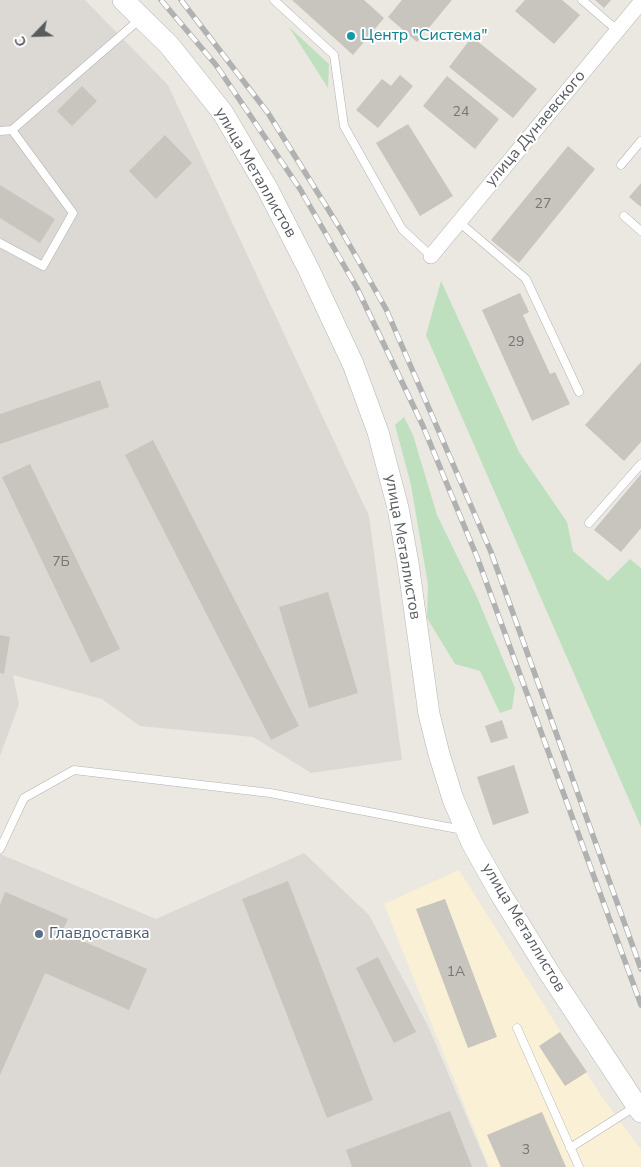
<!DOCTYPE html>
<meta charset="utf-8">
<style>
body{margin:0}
#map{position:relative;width:641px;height:1167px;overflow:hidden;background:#eae8e0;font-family:"Nunito Sans",sans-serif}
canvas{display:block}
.north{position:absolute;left:10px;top:10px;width:50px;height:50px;-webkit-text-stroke:4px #fff;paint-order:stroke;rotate:246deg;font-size:14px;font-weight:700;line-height:20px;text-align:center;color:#585c5f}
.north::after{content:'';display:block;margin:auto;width:18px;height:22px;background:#585c5f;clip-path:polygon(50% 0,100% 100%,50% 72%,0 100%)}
</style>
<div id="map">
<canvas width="641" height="1167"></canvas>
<div class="north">С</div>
</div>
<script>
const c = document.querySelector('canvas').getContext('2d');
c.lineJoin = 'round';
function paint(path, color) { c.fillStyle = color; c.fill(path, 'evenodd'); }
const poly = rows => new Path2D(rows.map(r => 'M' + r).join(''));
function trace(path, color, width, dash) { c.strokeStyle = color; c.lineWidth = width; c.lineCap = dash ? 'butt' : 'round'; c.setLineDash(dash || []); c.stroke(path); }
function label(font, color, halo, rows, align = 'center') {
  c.font = font + ' "Nunito Sans",sans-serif'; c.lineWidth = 4; c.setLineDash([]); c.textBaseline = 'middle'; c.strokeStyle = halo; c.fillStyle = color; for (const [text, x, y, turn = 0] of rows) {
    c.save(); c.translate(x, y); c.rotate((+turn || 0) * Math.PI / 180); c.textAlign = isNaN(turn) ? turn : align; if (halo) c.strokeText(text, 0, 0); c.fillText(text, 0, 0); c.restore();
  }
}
paint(poly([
 [459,870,600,1094,641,1150,641,1167,489,1167,384,904]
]), '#faf0d5');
paint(poly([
 [0,0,85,0,168,85,369,516,402,760,311,773,253,737,140,726,102,699,13,675,19,704,0,756],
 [304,853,369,915,428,1026,488,1167,0,1167,0,854,156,919]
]), '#dcd9d4');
paint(poly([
 [289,27,329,64,328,88],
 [441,281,519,452,567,522,573,551,608,581,630,559,641,568,641,827,426,335],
 [404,417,413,435,437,515,477,597,515,688,512,709,500,713,480,671,455,664,427,618,428,585,411,485,395,425]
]), '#bfe0be');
paint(poly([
 [292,0,364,0,384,18,353,55],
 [402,0,452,0,417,42,388,17],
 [525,0,562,0,580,15,554,44,515,11],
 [595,0,611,0,604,8],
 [472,37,537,89,513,118,449,67],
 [400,75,413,86,378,128,356,110,382,79,391,86],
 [447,76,499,119,475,149,423,106],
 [82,86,97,101,72,126,57,111],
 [408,124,453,196,420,216,376,143],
 [165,135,192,163,156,199,129,171],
 [568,146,595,169,519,263,491,240],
 [641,183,641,207,629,197],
 [0,185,55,219,40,243,0,218],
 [520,293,529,312,523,315,550,374,555,372,570,404,532,421,482,310],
 [641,362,641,442,624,461,585,425],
 [100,380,109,407,0,444,0,414],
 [153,440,299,726,271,740,125,455],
 [30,464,120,649,91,663,2,477],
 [641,474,641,528,621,552,594,530],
 [328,592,358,693,309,708,279,607],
 [0,635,10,637,4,674,0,673],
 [502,720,508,738,491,743,485,726],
 [514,765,529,813,493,825,477,777],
 [288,881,373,1100,327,1118,242,899],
 [5,892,68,919,62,932,147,969,129,1010,45,973,0,1075,0,905],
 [445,899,497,1037,468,1048,416,909],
 [378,957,416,1032,394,1043,356,968],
 [560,1032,587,1072,565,1086,539,1046],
 [450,1111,472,1167,352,1167,346,1150],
 [542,1112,566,1167,501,1167,487,1135]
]), '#c8c4be');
const lane = poly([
 [274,0,334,55,344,126,402,229,431,256],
 [582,0,618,31],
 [0,131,12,130,140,19],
 [621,165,641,141],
 [624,216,641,231],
 [459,222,526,279,579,392],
 [0,243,43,266,73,213,12,130],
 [589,523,641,464],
 [0,849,24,798,74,770,270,793,463,830],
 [517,1028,579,1167],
 [570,1148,636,1106]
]);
const street = poly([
 [431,256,641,2]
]);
const secondary = poly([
 [123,0,169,45,223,113,267,188,308,268,353,364,378,432,398,508,408,563,429,714,439,754,453,799,472,843,500,893,548,971,641,1112]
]);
trace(lane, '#b0b3b6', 9);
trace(street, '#b0b3b6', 16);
trace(secondary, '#b2b5b9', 22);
trace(lane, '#fff', 8);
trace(street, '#fff', 15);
trace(secondary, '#fff', 21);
const rail = poly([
 [161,0,216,65,300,189,357,288,423,426,477,557,641,1005],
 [181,0,268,113,341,230,386,309,491,552,641,969]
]);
trace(rail, '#b0b1b1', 5.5);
trace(rail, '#fff', 4, [11]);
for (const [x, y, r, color] of [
 [351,36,5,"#0f9aa8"],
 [39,934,5,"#5c6f8a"]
]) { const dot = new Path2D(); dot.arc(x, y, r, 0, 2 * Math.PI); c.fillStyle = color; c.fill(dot); trace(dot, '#fff', 2); }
label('14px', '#747677', null, [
 ["24",461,113],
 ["27",543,205],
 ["29",516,343],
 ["7Б",61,563],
 ["1А",456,973],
 ["3",526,1151]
]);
label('16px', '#0d838f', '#fff', [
 ["Центр \"Система\"",361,36]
], 'left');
label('16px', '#585c5f', '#fff', [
 ["улица Дунаевского",536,129,-50],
 ["улица Металлистов",255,173,60],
 ["улица Металлистов",402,547,80],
 ["улица Металлистов",523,928,59]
]);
label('16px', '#4e5e75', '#fff', [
 ["Главдоставка",49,934]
], 'left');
</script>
